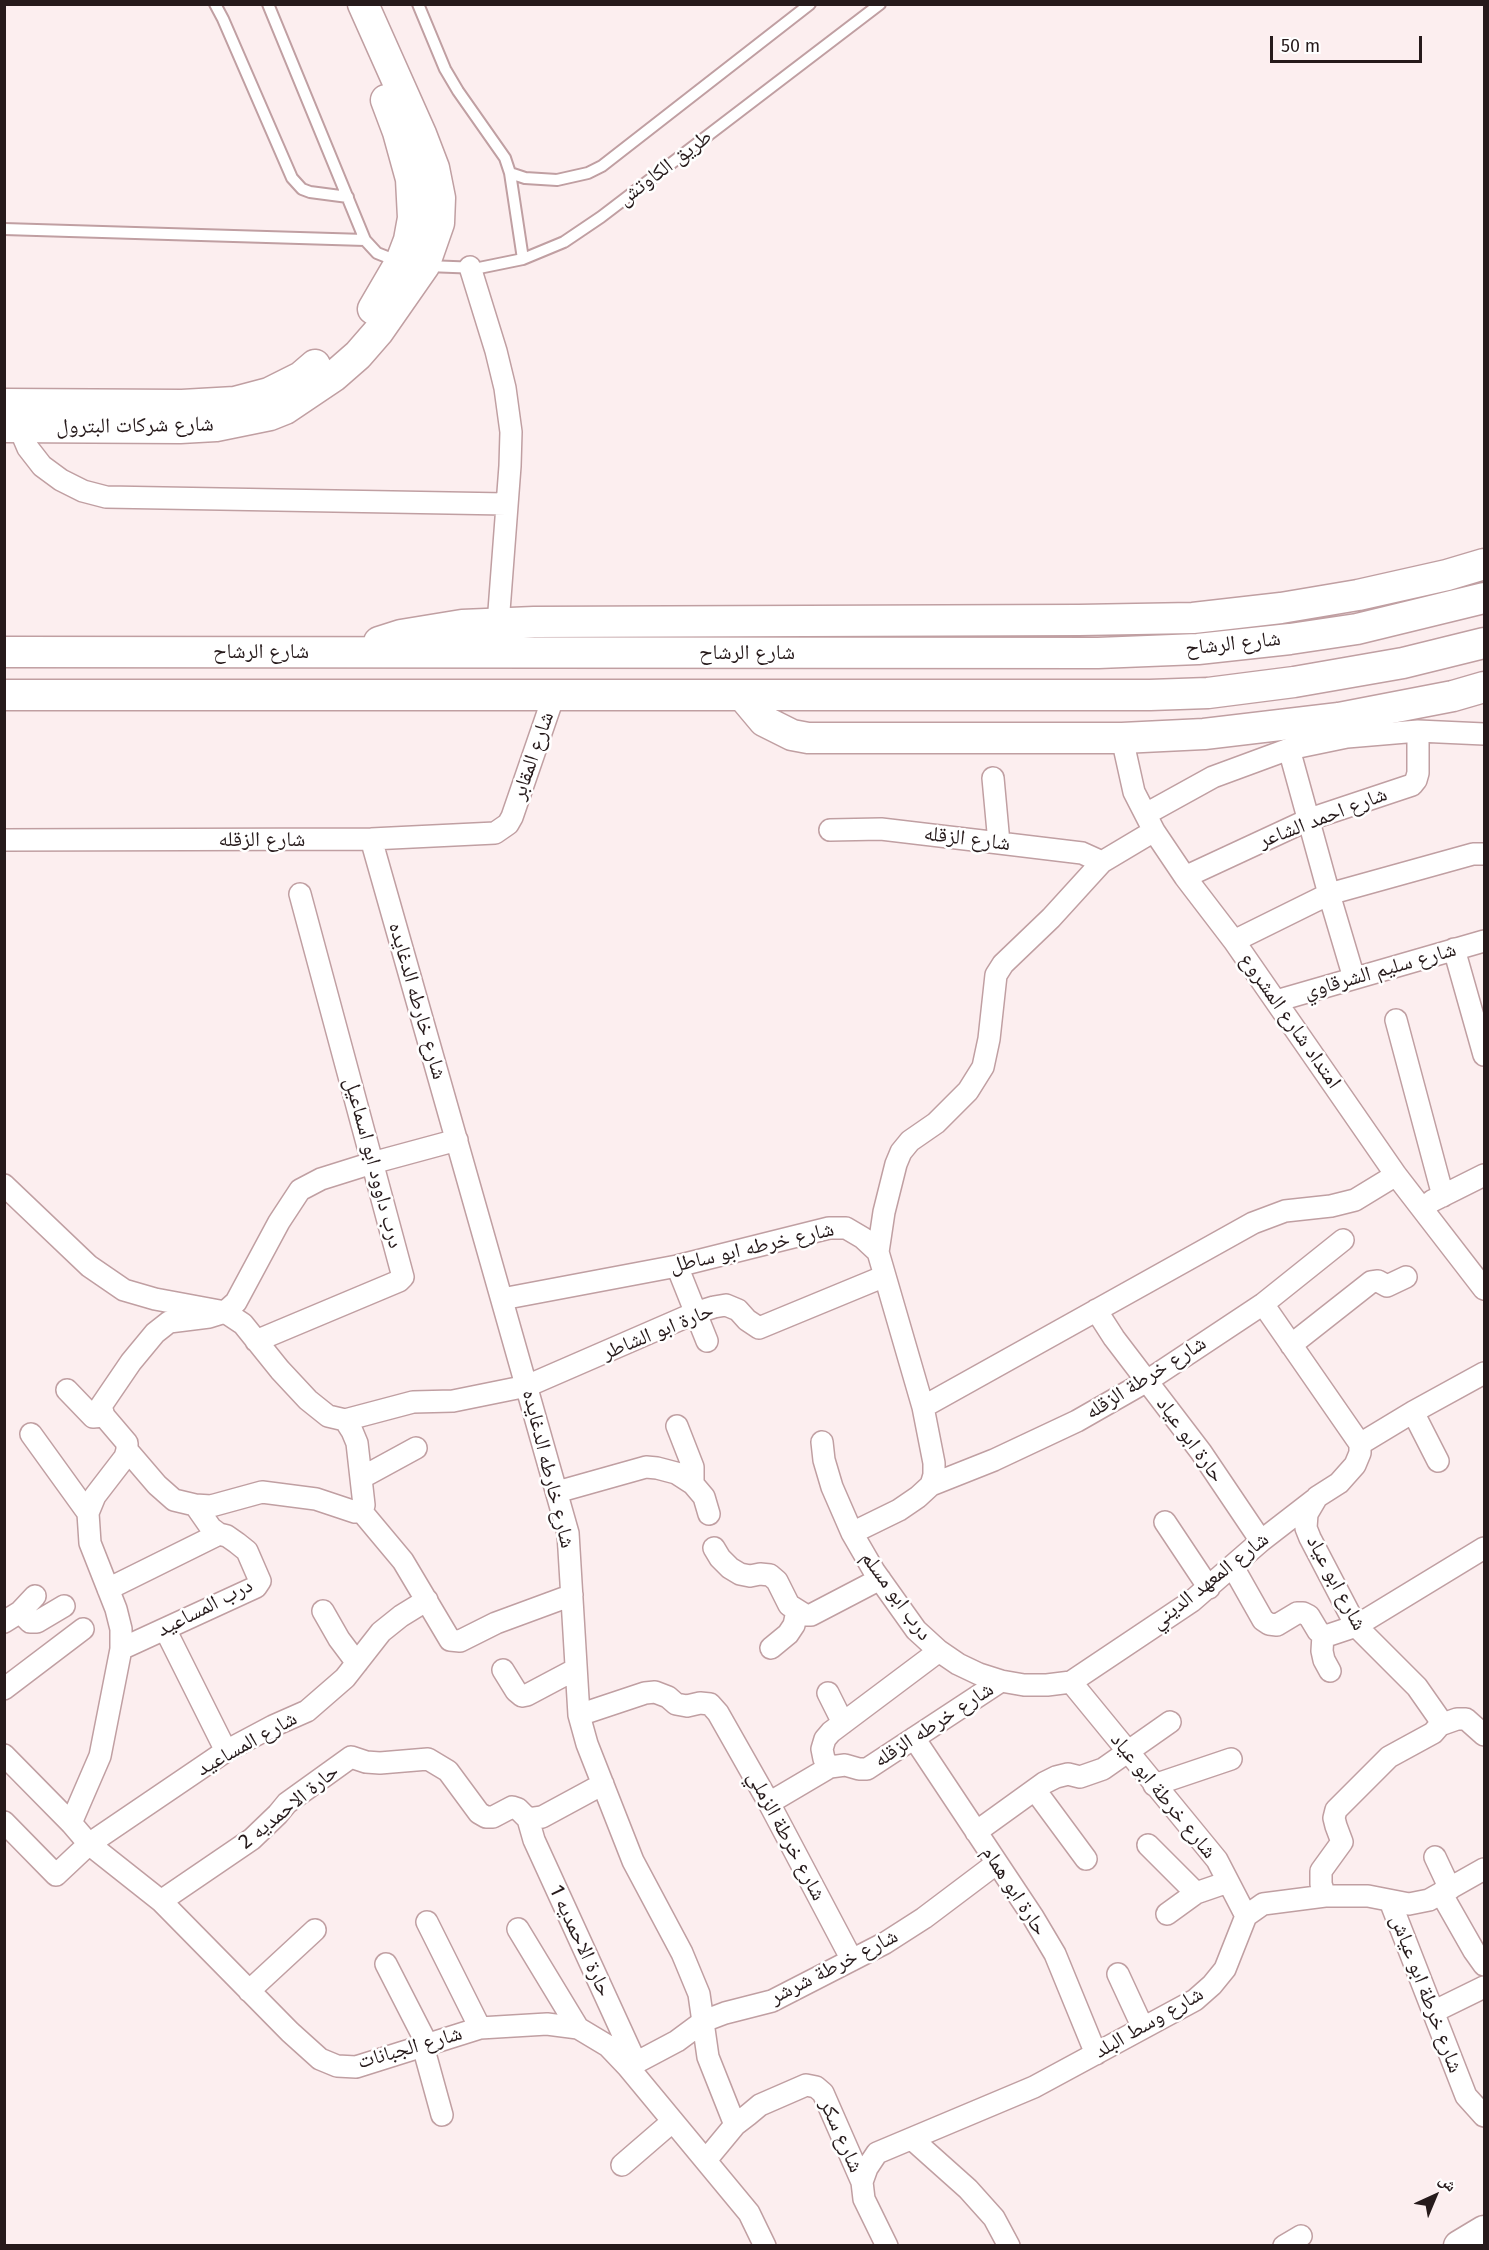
<!DOCTYPE html>
<meta charset="utf-8">
<style>
body{margin:0}
#map{position:relative;width:1489px;height:2250px;overflow:hidden;background:#fceeef;font-family:"Fira Sans","Noto Naskh Arabic",sans-serif}
canvas{display:block}
.frame{position:absolute;inset:0;border:6px solid #261a1b;pointer-events:none}
.north{position:absolute;left:1405px;top:2166px;width:60px;height:60px;-webkit-text-stroke:4px #fff;paint-order:stroke;rotate:44deg;font-size:16px;font-weight:700;line-height:24px;text-align:center;color:#261a1b}
.north::after{content:'';display:block;margin:auto;width:21px;height:27px;background:#261a1b;clip-path:polygon(50% 0,100% 100%,50% 72%,0 100%)}
.scale{position:absolute;left:1270px;top:36px;width:152px;height:27px;box-sizing:border-box;border:3px solid #261a1b;border-top:0;padding-left:8px;font-size:18px;line-height:21px;white-space:nowrap;color:#261a1b;-webkit-text-stroke:4px #fff;paint-order:stroke}
</style>
<div id="map">
<canvas width="1489" height="2250"></canvas>
<div class="frame"></div>
<div class="north">ش</div>
<div class="scale">50 m</div>
</div>
<script>
const c = document.querySelector('canvas').getContext('2d');
c.lineJoin = 'round';
const poly = rows => new Path2D(rows.map(r => 'M' + r).join(''));
function trace(path, color, width, dash) { c.strokeStyle = color; c.lineWidth = width; c.lineCap = dash ? 'butt' : 'round'; c.setLineDash(dash || []); c.stroke(path); }
function label(font, color, halo, rows, align = 'center') {
  c.font = font + ' "Fira Sans","Noto Naskh Arabic",sans-serif'; c.lineWidth = 5; c.setLineDash([]); c.textBaseline = 'middle'; c.strokeStyle = halo; c.fillStyle = color; for (const [text, x, y, turn = 0] of rows) {
    c.save(); c.translate(x, y); c.rotate((+turn || 0) * Math.PI / 180); c.textAlign = isNaN(turn) ? turn : align; if (halo) c.strokeText(text, 0, 0); c.fillText(text, 0, 0); c.restore();
  }
}
const lane = poly([
 [215,4,223,19,292,178,302,189,310,192,348,197],
 [268,4,365,240,377,253,397,261],
 [418,4,445,69,458,91,505,158,510,173,523,259],
 [510,173,525,178,557,180,588,173,602,166,810,4],
 [4,229,365,240],
 [427,266,479,268,523,259,564,242,601,217,880,4]
]);
const street = poly([
 [470,267,496,351,505,388,511,432,510,466,498,624],
 [18,416,19,427,28,448,42,466,61,480,83,491,106,497,506,504],
 [1122,738,1134,792,1154,831,1185,877,1234,941,1396,1175,1484,1289],
 [1289,749,1329,894,1354,978],
 [993,778,999,843],
 [1146,814,1213,777,1289,749,1347,737,1418,731,1484,734],
 [830,830,881,829,999,843,1082,853,1102,862],
 [371,839,568,1533,579,1715,587,1744,633,1861,682,1953,699,1994,708,2057,735,2125],
 [4,840,371,839,495,833,508,824,512,817,554,695],
 [1185,877,1310,819,1412,785,1416,780,1418,773,1418,731],
 [1234,941,1329,894,1473,854,1484,854],
 [1454,949,1484,1055],
 [1276,1001,1484,941],
 [1396,1020,1443,1196],
 [4,1185,89,1266,124,1290,155,1299,225,1312,243,1324,280,1370,308,1400,328,1416,345,1420,413,1402,453,1401,527,1386,695,1313,714,1307,726,1305,738,1310,747,1320,759,1328,885,1276],
 [1432,1201,1484,1175],
 [878,1252,884,1212,896,1164,901,1152,910,1141,936,1123,968,1091,983,1067,989,1039,996,975,1003,964,1051,918,1102,862,1154,831],
 [677,1266,707,1341],
 [502,1299,677,1266,829,1228,846,1228,863,1238,878,1252,923,1407,934,1463,934,1475,931,1485,918,1497,899,1510,852,1533],
 [1263,1304,1360,1444,1360,1453,1355,1465,1339,1483,1317,1497,1307,1514,1306,1528,1310,1538,1356,1626,1417,1687,1438,1717,1440,1725,1433,1733,1389,1757,1336,1810,1334,1818,1336,1826,1342,1842,1321,1871,1321,1884,1325,1896],
 [1096,1310,1114,1338,1201,1452,1261,1541],
 [256,1341,399,1281,403,1277,300,894],
 [1291,1345,1371,1282,1378,1281,1387,1286,1406,1277],
 [67,1390,93,1417,104,1416],
 [923,1407,1253,1223,1285,1211,1331,1206,1355,1200,1396,1175],
 [1413,1412,1438,1461],
 [677,1426,693,1467,693,1484],
 [31,1434,88,1513],
 [822,1442,824,1460,832,1487,852,1533,874,1571,916,1630,939,1651,958,1664,979,1674,1001,1681,1024,1685,1047,1685,1071,1682,1192,1601,1261,1541,1314,1500],
 [1360,1444,1413,1412,1484,1373],
 [127,1450,157,1485,174,1500,195,1505,211,1506,262,1492,316,1499,355,1512,362,1512,364,1505,357,1443,352,1431,345,1420],
 [361,1478,416,1448],
 [931,1485,994,1460,1077,1421,1147,1381,1263,1304,1343,1240],
 [557,1492,646,1467,657,1468,676,1473,693,1484,704,1497,709,1514],
 [362,1512,403,1561,450,1640,460,1641,496,1623,572,1595],
 [1165,1522,1209,1588],
 [714,1548,720,1558,730,1568,740,1574,750,1576,760,1574,770,1575,777,1581,789,1605,805,1615,811,1615,880,1579],
 [1233,1567,1263,1620,1269,1624,1277,1625,1297,1613,1303,1613,1309,1616,1318,1631,1323,1635,1329,1635,1356,1626,1484,1548],
 [108,1589,219,1534],
 [323,1611,339,1639,357,1663],
 [20,1612,35,1596],
 [4,1622,20,1612,30,1622,37,1622,64,1606],
 [165,1629,226,1751],
 [1323,1635,1322,1651,1324,1660,1330,1671],
 [771,1648,788,1634,794,1625,797,1611],
 [121,1649,256,1587,260,1581,247,1551,237,1543,227,1536,219,1534,211,1528,195,1505],
 [503,1670,516,1691,522,1696,527,1695,576,1669],
 [1071,1682,1217,1860,1246,1916],
 [4,1689,83,1629],
 [828,1693,843,1723],
 [579,1715,645,1693,655,1692,668,1697,676,1704,687,1706,700,1703,710,1704,718,1713,769,1803,852,1960],
 [1440,1725,1457,1719,1466,1719,1484,1735],
 [914,1738,1033,1917,1055,1954,1096,2054],
 [4,1755,71,1823,89,1844,161,1901,290,2032,320,2059,337,2066,356,2067,480,2028,547,2024,578,2028,608,2046,628,2067,749,2213,765,2246],
 [830,1767,824,1759,822,1749,825,1739,831,1732,939,1651],
 [1154,1785,1231,1759],
 [1035,1790,1086,1859],
 [769,1803,830,1767,845,1765,859,1769,867,1769,1001,1681],
 [528,1819,534,1840,636,2063],
 [4,1822,56,1875,89,1844,226,1751,273,1726,307,1711,345,1678,381,1632,401,1616,427,1600],
 [71,1823,100,1756,121,1649,121,1629,116,1609,90,1543,88,1513,95,1496,125,1457,127,1450,127,1443,104,1416,101,1406,131,1362,155,1333,169,1322,209,1317,225,1312,236,1302,279,1222,300,1190,321,1179,372,1163,457,1140],
 [976,1832,1044,1783,1056,1777,1068,1774,1080,1777,1103,1769,1170,1722],
 [1148,1845,1196,1893],
 [1435,1857,1450,1889],
 [1441,1893,1474,1951,1484,1965],
 [161,1901,252,1839,278,1814,287,1803,351,1757,366,1762,380,1763,428,1759,448,1771,479,1813,486,1817,493,1817,512,1807,518,1809,528,1819,542,1817,603,1784],
 [1390,1901,1466,2096,1484,2116],
 [1167,1914,1196,1893,1228,1882],
 [427,1922,480,2028],
 [518,1929,578,2028],
 [386,1964,427,2044],
 [1118,1974,1143,2028],
 [249,1991,315,1930],
 [1433,2012,1484,1987],
 [423,2046,442,2115],
 [628,2067,677,2041,704,2021,725,2013,772,2001,885,1943,924,1918,997,1863],
 [912,2139,968,2189,994,2218,1009,2246],
 [706,2160,735,2125,748,2115,760,2105,806,2085,816,2087,823,2093,862,2182],
 [622,2165,673,2121],
 [887,2246,864,2199,862,2182,867,2168,877,2153,1034,2087,1195,2000,1212,1985,1225,1969,1246,1916,1263,1904,1325,1896,1368,1896,1409,1904,1429,1900,1484,1869],
 [1284,2246,1301,2236]
]);
const secondary = poly([
 [373,309,401,261,409,240,413,218,411,179,398,132,386,100],
 [4,404,182,405,235,402,269,393,301,377,315,365],
 [4,427,180,428,216,426,270,415,285,409,334,376,358,355,378,332,424,266,439,223,440,198,434,168,421,134,363,4],
 [379,642,401,635,462,625,534,622,1079,620,1193,618,1281,608,1358,595,1447,575,1484,564],
 [4,652,1098,653,1198,649,1290,639,1357,629,1484,598],
 [4,695,1150,695,1208,693,1294,682,1403,663,1484,643],
 [743,696,764,721,792,735,808,738,1122,738,1204,734,1339,718,1453,696,1484,687],
 [1459,2246,1484,2231]
]);
trace(lane, '#c09fa2', 14);
trace(street, '#c09fa2', 24);
trace(secondary, '#c09fa2', 33);
trace(lane, '#fff', 10);
trace(street, '#fff', 21);
trace(secondary, '#fff', 30);
label('21px', '#261a1b', '#fff', [
 ["طريق الكاوتش",665,168,-37],
 ["شارع شركات البترول",135,426,-1],
 ["شارع الرشاح",1233,644,-6],
 ["شارع الرشاح",261,652],
 ["شارع الرشاح",747,653],
 ["شارع المقابر",533,756,-71],
 ["شارع احمد الشاعر",1323,818,-21],
 ["شارع الزقله",967,839,7],
 ["شارع الزقله",262,840],
 ["شارع سليم الشرقاوي",1380,971,-16],
 ["شارع خارطه الدغايده",417,1001,74],
 ["امتداد شارع المشروع",1290,1021,55],
 ["درب داوود ابو اسماعيل",373,1163,75],
 ["شارع خرطه ابو ساطل",752,1248,-13],
 ["حارة ابو الشاطر",658,1332,-22],
 ["شارع خرطة الزقله",1146,1378,-32],
 ["حارة ابو عياد",1190,1440,54],
 ["شارع خارطه الدغايده",548,1469,76],
 ["شارع المعهد الديني",1210,1581,-38],
 ["شارع ابو عياد",1336,1583,62],
 ["درب ابو مسلم",896,1596,54],
 ["درب المساعيد",205,1608,-27],
 ["شارع خرطه الزقله",934,1725,-33],
 ["شارع المساعيد",247,1744,-29],
 ["شارع خرطة ابو عياد",1163,1796,51],
 ["حارة الاحمديه 2",289,1807,-39],
 ["شارع خرطة الزملي",786,1836,62],
 ["حارة ابو همام",1014,1891,57],
 ["حارة الاحمديه 1",580,1941,65],
 ["شارع خرطة شرشر",834,1967,-27],
 ["شارع خرطة ابو عياش",1426,1994,69],
 ["شارع وسط البلد",1149,2023,-30],
 ["شارع الجبانات",410,2048,-16],
 ["شارع سكر",841,2136,66]
]);
</script>
